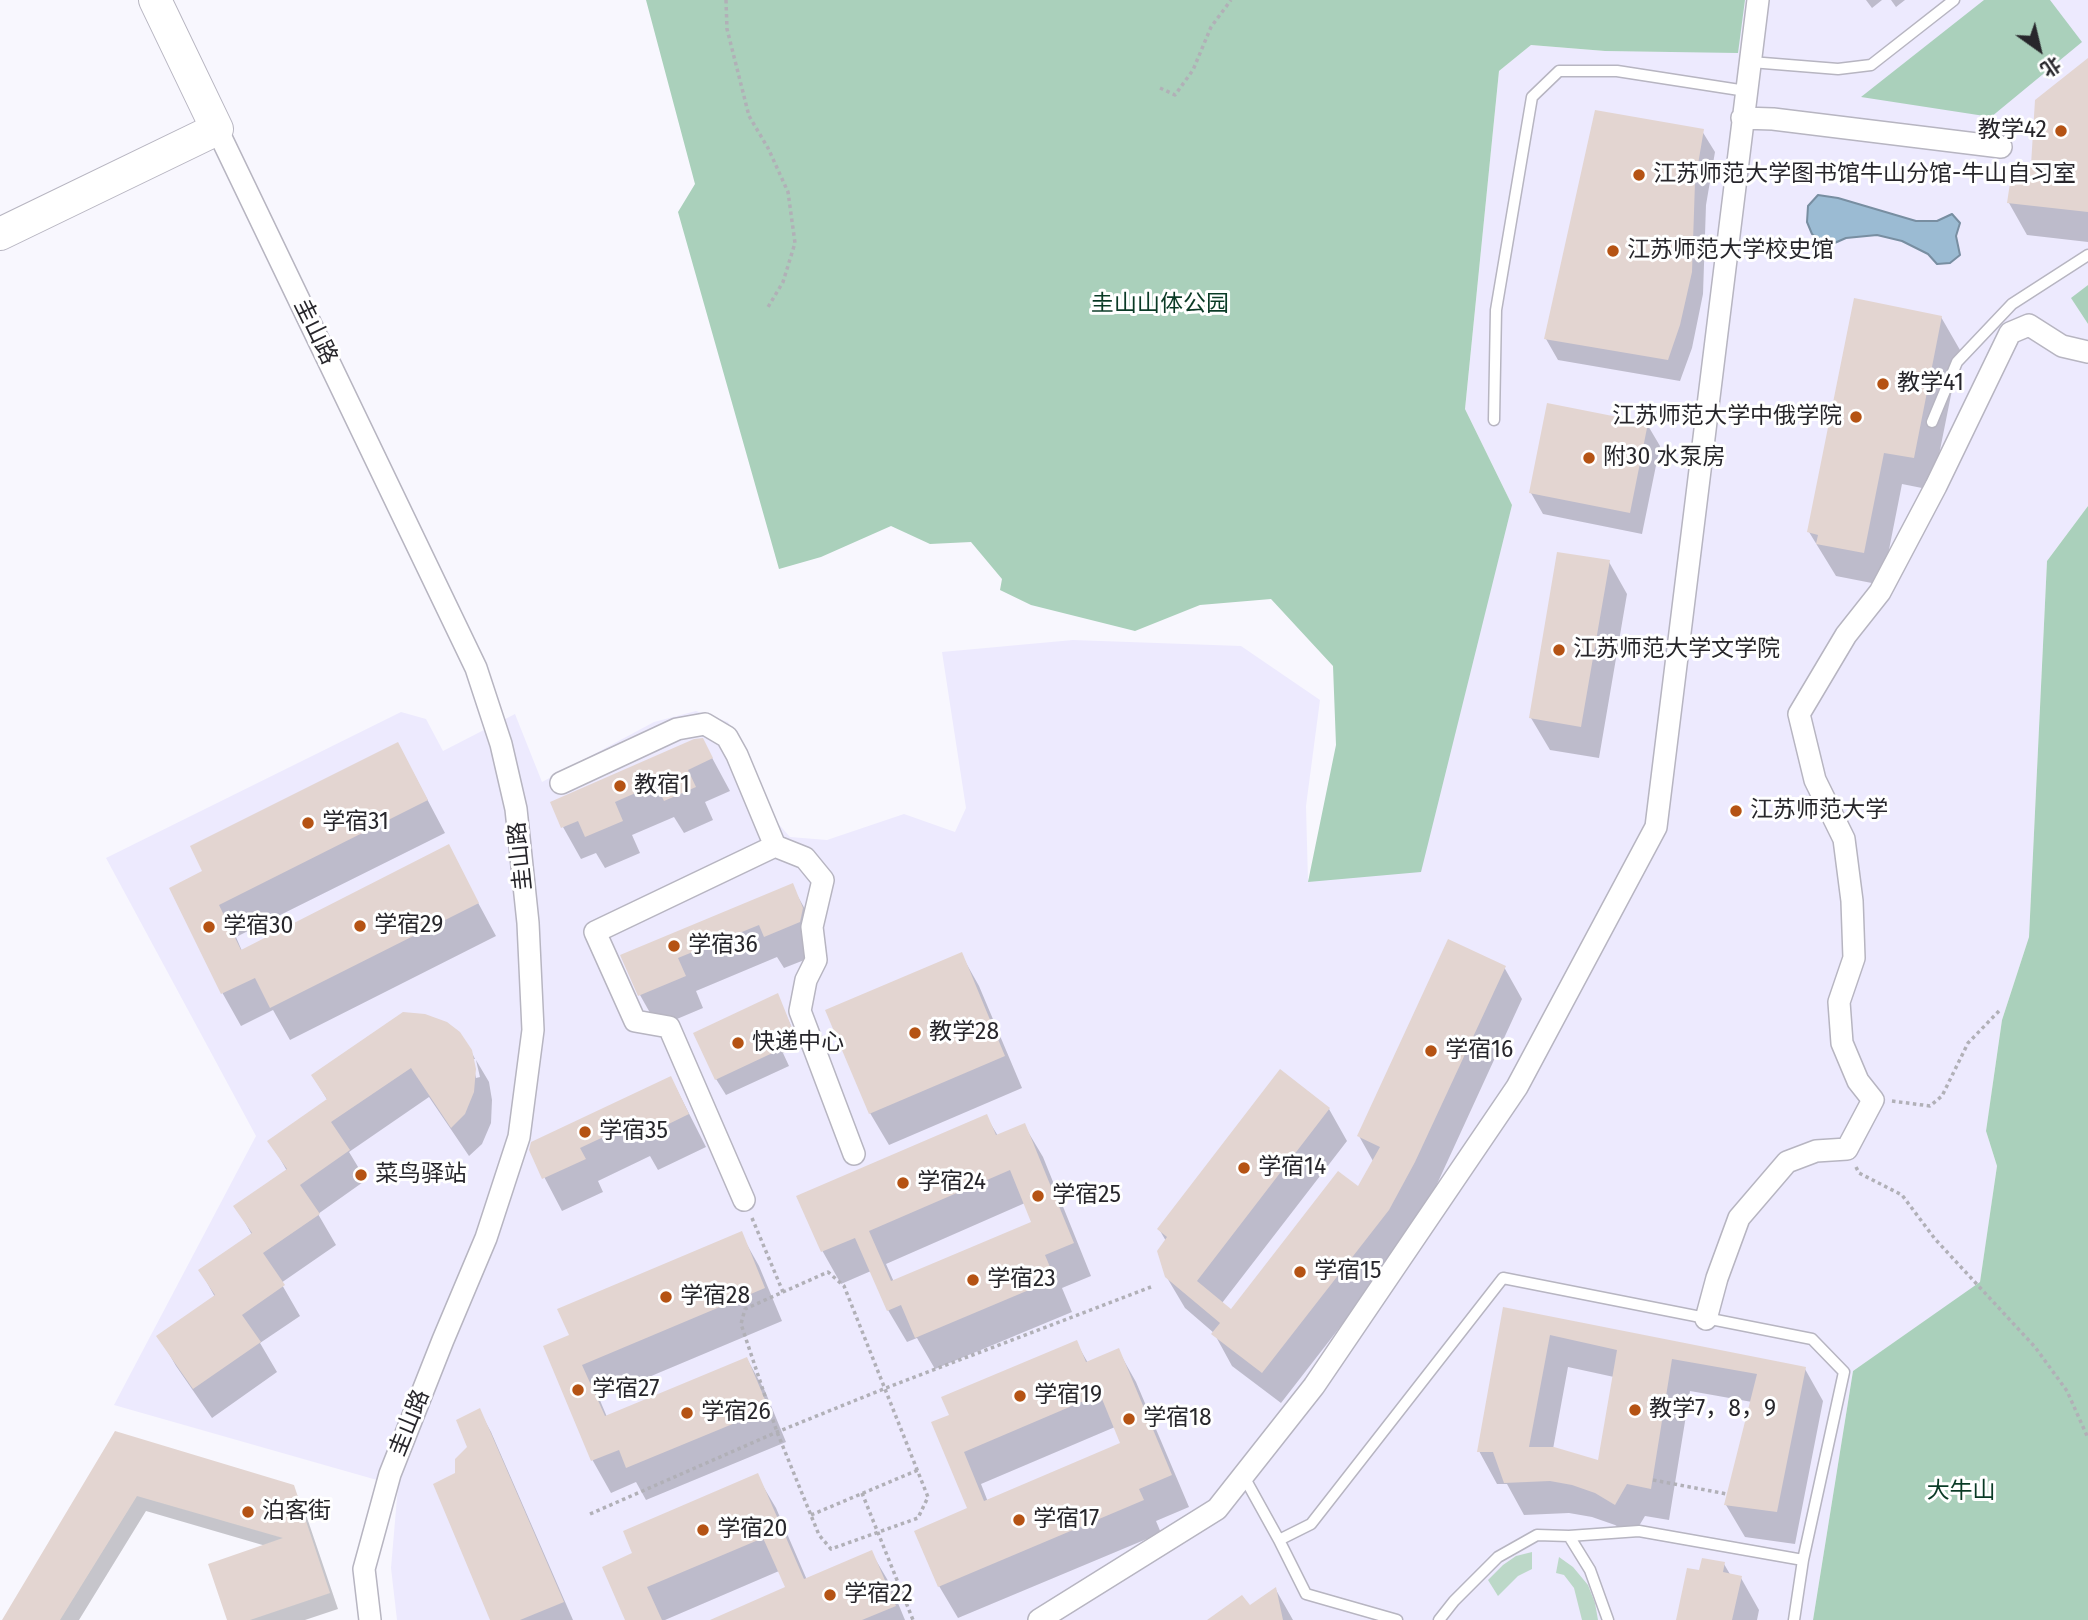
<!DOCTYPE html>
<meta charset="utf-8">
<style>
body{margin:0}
#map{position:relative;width:2088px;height:1620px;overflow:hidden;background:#f8f7fe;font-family:"Fira Sans","Noto Sans SC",sans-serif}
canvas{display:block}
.north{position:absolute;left:2004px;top:14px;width:70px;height:70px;-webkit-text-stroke:5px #fff;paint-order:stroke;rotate:146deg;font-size:19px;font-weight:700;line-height:28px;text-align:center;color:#27262b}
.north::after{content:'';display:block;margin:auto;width:24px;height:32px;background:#27262b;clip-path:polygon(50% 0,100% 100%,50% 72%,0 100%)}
</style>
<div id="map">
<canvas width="2088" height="1620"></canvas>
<div class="north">北</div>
</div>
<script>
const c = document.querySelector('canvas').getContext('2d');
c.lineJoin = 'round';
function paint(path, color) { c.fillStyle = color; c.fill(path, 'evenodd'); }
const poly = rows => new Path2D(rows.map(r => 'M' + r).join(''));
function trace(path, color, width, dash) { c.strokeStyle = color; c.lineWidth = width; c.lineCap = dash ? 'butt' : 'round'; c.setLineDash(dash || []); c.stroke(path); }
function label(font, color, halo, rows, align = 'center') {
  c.font = font + ' "Fira Sans","Noto Sans SC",sans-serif'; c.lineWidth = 6; c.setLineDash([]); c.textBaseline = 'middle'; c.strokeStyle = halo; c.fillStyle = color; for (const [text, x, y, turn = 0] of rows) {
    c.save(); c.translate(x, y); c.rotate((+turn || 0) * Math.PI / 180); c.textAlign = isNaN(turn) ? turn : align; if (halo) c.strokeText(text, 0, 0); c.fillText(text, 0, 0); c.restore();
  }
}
paint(poly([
 [1745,0,2088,0,2088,285,2072,299,2088,324,2088,506,2047,561,2029,937,2002,1020,1986,1131,1997,1166,1980,1283,1853,1371,1813,1620,397,1620,391,1568,398,1486,114,1405,256,1136,106,858,401,712,426,719,443,751,515,714,542,782,654,722,696,711,728,722,747,756,775,820,790,837,827,840,904,814,955,832,966,808,942,652,1073,640,1241,646,1320,700,1306,806,1308,881,1512,505,1465,409,1499,71,1531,45,1605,51,1737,52]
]), '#edeafe');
paint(poly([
 [1532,1552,1532,1569,1518,1576,1498,1596,1488,1580,1503,1565,1516,1556],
 [1559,1557,1573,1567,1588,1585,1595,1603,1598,1620,1582,1620,1574,1588,1564,1575,1556,1573]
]), '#bcd8c8');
paint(poly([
 [646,0,1745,0,1738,53,1605,51,1531,45,1499,71,1465,409,1512,505,1421,872,1308,882,1336,745,1333,666,1271,599,1200,605,1135,631,1031,605,1000,590,1002,579,971,542,930,544,891,526,821,557,779,569,678,212,695,184],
 [1984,0,2050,0,2082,42,1991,117,1861,97],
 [2088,285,2088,324,2071,298],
 [2088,506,2088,1620,1813,1620,1853,1371,1980,1282,1997,1166,1986,1131,2002,1020,2029,937,2047,561]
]), '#aad0bb');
const water = poly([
 [1818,195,1838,198,1916,221,1937,221,1952,214,1960,223,1956,236,1960,255,1950,263,1937,264,1928,254,1902,241,1877,235,1846,238,1830,245,1812,234,1807,222,1808,206,1818,195]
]);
paint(water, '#9bbbd3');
trace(water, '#788ea1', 2);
paint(poly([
 [1866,0,1882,0,1872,8],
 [1891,0,1905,0,1896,7],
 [2088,60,2088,242,2027,235,2009,203,2032,167],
 [1702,131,1715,152,1706,205,1703,294,1692,348,1680,381,1558,360,1546,339],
 [1941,317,1960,350,1932,490,1902,484,1882,585,1836,576,1809,532],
 [1647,424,1660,446,1642,534,1543,514,1531,493],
 [1609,562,1627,594,1599,758,1550,750,1531,718],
 [703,741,730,791,705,802,713,820,684,833,674,817,632,835,640,853,605,868,596,853,581,859,563,827],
 [398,744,445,833,236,937,242,951,448,847,496,936,290,1040,273,1010,241,1026,223,994,171,889,204,872],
 [792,886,810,918,817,955,784,968,777,957,696,991,703,1008,658,1027,640,995,622,956],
 [961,954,979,986,1022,1088,889,1145,870,1113],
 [1504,967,1522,999,1432,1195,1406,1242,1281,1403,1232,1366,1214,1333,1185,1308,1166,1276,1166,1241,1159,1229,1280,1072,1329,1109,1347,1141,1222,1303,1231,1311,1358,1189,1373,1161,1359,1136],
 [777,996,800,1045,783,1053,789,1066,726,1095,716,1079],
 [471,1051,475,1059,472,1059,476,1078,480,1077,476,1060,489,1082,492,1100,491,1123,482,1144,469,1156,429,1097,349,1152,366,1180,318,1214,336,1245,281,1283,300,1316,260,1343,277,1372,212,1418,176,1366,159,1336,215,1297,200,1270,252,1235,236,1206,287,1171,270,1141,328,1101,313,1076],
 [671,1078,706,1147,658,1170,650,1156,598,1181,603,1192,562,1211,530,1150],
 [986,1116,998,1136,1024,1125,1043,1157,1091,1276,1062,1288,1072,1312,935,1369,917,1338,907,1342,888,1310,871,1271,841,1284,823,1252,799,1197],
 [1025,1203,1034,1223,894,1282,886,1264],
 [741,1234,759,1266,782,1321,599,1398,607,1417,747,1359,765,1391,786,1442,646,1500,636,1482,611,1493,593,1461,546,1347,571,1336],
 [1504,1310,1805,1369,1823,1401,1795,1544,1745,1537,1726,1505,1752,1402,1690,1391,1669,1520,1645,1516,1633,1536,1615,1525,1592,1517,1569,1513,1524,1515,1507,1484,1497,1484,1479,1451],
 [1568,1367,1614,1377,1600,1462,1553,1449],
 [1076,1342,1088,1363,1118,1350,1136,1382,1189,1507,1156,1521,1161,1533,958,1618,939,1586,969,1509,951,1416],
 [1115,1427,1122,1444,988,1502,981,1484],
 [479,1410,491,1432,573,1620,492,1620,457,1475,469,1447],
 [116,1433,292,1487,302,1503,338,1609,305,1620,229,1620,266,1546,146,1511,79,1620,4,1620],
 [757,1476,776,1508,807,1580,871,1552,890,1584,905,1620,714,1620,787,1588,779,1571,665,1620,627,1620,635,1554],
 [1724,1564,1731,1576,1741,1578,1759,1610,1757,1620,1678,1620],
 [1276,1590,1293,1620,1210,1620,1249,1607]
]), '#0003');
paint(poly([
 [2088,58,2088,212,2007,203,2013,163,2031,165,2035,100],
 [1595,110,1704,129,1695,182,1692,272,1680,325,1668,360,1544,339],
 [1854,298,1942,316,1914,458,1884,453,1864,553,1816,544,1818,535,1807,532],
 [1547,403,1648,423,1630,513,1529,493],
 [1557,552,1610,560,1581,727,1529,718],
 [703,738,713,758,688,770,696,787,664,801,656,784,615,802,623,821,585,837,578,821,561,828,550,802,694,739],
 [398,742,428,800,219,905,241,950,449,844,479,903,270,1008,255,978,221,994,169,888,202,871,190,846],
 [793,883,803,908,800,922,764,937,759,925,678,958,686,976,638,996,620,955],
 [1448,939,1506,966,1415,1162,1389,1210,1262,1373,1211,1334,1220,1323,1165,1277,1157,1251,1167,1237,1157,1229,1280,1069,1330,1108,1197,1281,1231,1309,1338,1171,1358,1186,1380,1147,1357,1136],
 [962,952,1005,1056,869,1114,825,1010],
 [778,993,792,1028,775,1036,781,1049,715,1080,693,1033],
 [403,1012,425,1014,447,1022,460,1032,472,1050,476,1069,474,1092,465,1114,451,1128,411,1068,331,1122,350,1150,300,1185,320,1214,263,1253,285,1285,242,1315,261,1342,193,1389,156,1336,215,1295,198,1270,252,1233,233,1206,287,1169,267,1141,327,1099,311,1075],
 [671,1076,689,1114,638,1139,631,1124,580,1148,586,1159,542,1179,529,1150,531,1142],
 [987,1114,996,1135,1025,1123,1074,1243,1045,1255,1055,1279,915,1338,901,1305,887,1311,855,1238,821,1252,796,1196],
 [1010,1170,1031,1222,891,1281,869,1231],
 [742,1231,765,1288,582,1365,605,1416,747,1357,769,1409,626,1468,619,1450,591,1461,543,1346,569,1335,557,1309],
 [1503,1307,1806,1367,1777,1512,1724,1505,1757,1374,1672,1359,1651,1489,1627,1484,1615,1505,1595,1493,1572,1485,1550,1481,1504,1483,1493,1452,1477,1452],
 [1550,1335,1617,1350,1598,1460,1554,1447,1529,1447],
 [1077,1340,1086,1362,1119,1348,1172,1475,1139,1489,1144,1500,938,1587,914,1531,967,1508,931,1422,949,1415,941,1397],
 [1100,1394,1120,1443,984,1501,964,1452],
 [480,1408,564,1602,520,1620,490,1620,433,1484,455,1473,455,1459,467,1447,456,1420],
 [115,1431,294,1485,330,1593,250,1620,227,1620,208,1564,283,1538,137,1496,60,1620,2,1620],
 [758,1473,804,1579,872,1550,896,1606,862,1620,710,1620,785,1587,763,1538,647,1587,662,1620,625,1620,602,1567,632,1553,623,1531],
 [1702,1558,1725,1562,1723,1572,1742,1576,1732,1620,1676,1620,1687,1568,1699,1570],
 [1276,1587,1283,1620,1207,1620,1242,1595,1250,1605]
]), '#e3d5d1');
const lane = poly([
 [1751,62,1838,69,1871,65,1954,0],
 [1494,420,1496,310,1532,97,1559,71,1617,71,1746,91],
 [1932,422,1957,362,2012,304,2088,255],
 [1243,1475,1279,1540,1306,1594,1397,1620],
 [1569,1536,1590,1570,1608,1620],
 [1279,1540,1311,1524,1503,1278,1812,1339,1844,1372,1803,1560,1639,1531,1569,1536,1537,1535,1498,1557,1454,1601,1439,1620],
 [1794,1620,1803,1560]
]);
const street = poly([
 [1742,118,1773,119,2001,147],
 [217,129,476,668,501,744,516,809,528,923,533,1030,519,1137,486,1238,443,1340,390,1474,364,1569,370,1620],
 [561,783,677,729,705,724,727,737,737,755,775,846],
 [744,1200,669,1027,635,1021,595,932,775,846,805,858,823,880,812,927,816,960,806,980,800,1011,854,1154],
 [1706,1319,1717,1278,1739,1218,1787,1162,1816,1151,1847,1149,1873,1100,1858,1081,1842,1043,1839,1002,1854,958,1852,901,1844,839,1815,780,1799,714,1846,635,1880,592,1936,486,2010,333,2029,325,2062,346,2088,352],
 [1039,1620,1217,1509,1314,1386,1517,1087,1656,827,1758,0]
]);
const secondary = poly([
 [0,234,217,129,155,0]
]);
trace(lane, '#b7b5c1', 13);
trace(street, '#b7b5c1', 24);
trace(secondary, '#b7b5c1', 34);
trace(poly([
 [726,0,727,29,749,116,768,148,788,192,795,243,783,282,768,307],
 [1160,88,1175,95,1193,70,1211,27,1231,0],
 [1892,1101,1930,1106,1942,1096,1968,1043,2000,1010],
 [1856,1167,1859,1173,1902,1195,1935,1239,2035,1347,2067,1391,2088,1438],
 [752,1218,783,1292,745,1309,741,1324,777,1432,819,1535,831,1549,918,1518,928,1497,844,1286,828,1272,783,1292],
 [1653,1480,1727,1494],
 [862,1493,913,1620],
 [590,1514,777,1432,886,1388,1151,1287],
 [811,1515,918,1470]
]), '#b1b0b7', 3.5, [3.5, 3.5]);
trace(lane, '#fff', 10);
trace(street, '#fff', 21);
trace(secondary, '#fff', 32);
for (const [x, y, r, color] of [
 [2061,131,7,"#b55314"],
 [1639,175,7,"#b55314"],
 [1613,251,7,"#b55314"],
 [1883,384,7,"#b55314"],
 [1856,417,7,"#b55314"],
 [1589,458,7,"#b55314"],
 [1559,650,7,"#b55314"],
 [620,786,7,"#b55314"],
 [1736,811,7,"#b55314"],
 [308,823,7,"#b55314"],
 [360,926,7,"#b55314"],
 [209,927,7,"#b55314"],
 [674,946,7,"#b55314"],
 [915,1033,7,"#b55314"],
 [738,1043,7,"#b55314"],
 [1431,1051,7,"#b55314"],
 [585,1132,7,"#b55314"],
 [1244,1168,7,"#b55314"],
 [361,1175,7,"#b55314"],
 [903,1183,7,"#b55314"],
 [1038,1196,7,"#b55314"],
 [1300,1272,7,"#b55314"],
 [973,1280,7,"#b55314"],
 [666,1297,7,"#b55314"],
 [578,1390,7,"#b55314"],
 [1020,1396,7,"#b55314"],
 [1635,1410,7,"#b55314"],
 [687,1413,7,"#b55314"],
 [1129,1419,7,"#b55314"],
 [248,1512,7,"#b55314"],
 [1019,1520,7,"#b55314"],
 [703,1530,7,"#b55314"],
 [830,1595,7,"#b55314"]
]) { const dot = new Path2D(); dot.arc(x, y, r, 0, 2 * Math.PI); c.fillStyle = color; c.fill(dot); trace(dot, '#fff', 2.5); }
label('23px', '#27262b', '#fff', [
 ["教学42",2047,131,"right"],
 ["江苏师范大学图书馆牛山分馆-牛山自习室",1653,175],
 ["江苏师范大学校史馆",1627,251],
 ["教学41",1897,384],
 ["江苏师范大学中俄学院",1842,417,"right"],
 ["附30 水泵房",1603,458],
 ["江苏师范大学文学院",1573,650],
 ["教宿1",634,786],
 ["江苏师范大学",1750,811],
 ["学宿31",322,823],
 ["学宿29",374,926],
 ["学宿30",223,927],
 ["学宿36",688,946],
 ["教学28",929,1033],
 ["快递中心",752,1043],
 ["学宿16",1445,1051],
 ["学宿35",599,1132],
 ["学宿14",1258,1168],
 ["菜鸟驿站",375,1175],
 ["学宿24",917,1183],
 ["学宿25",1052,1196],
 ["学宿15",1314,1272],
 ["学宿23",987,1280],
 ["学宿28",680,1297],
 ["学宿27",592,1390],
 ["学宿19",1034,1396],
 ["教学7，8，9",1649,1410],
 ["学宿26",701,1413],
 ["学宿18",1143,1419],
 ["泊客街",262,1512],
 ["学宿17",1033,1520],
 ["学宿20",717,1530],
 ["学宿22",844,1595]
], 'left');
label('23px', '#093a25', '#fff', [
 ["圭山山体公园",1160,305],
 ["大牛山",1961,1492]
]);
label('23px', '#27262b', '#fff', [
 ["圭山路",315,332,64],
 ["圭山路",521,856,-96],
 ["圭山路",410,1423,-68]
]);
</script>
